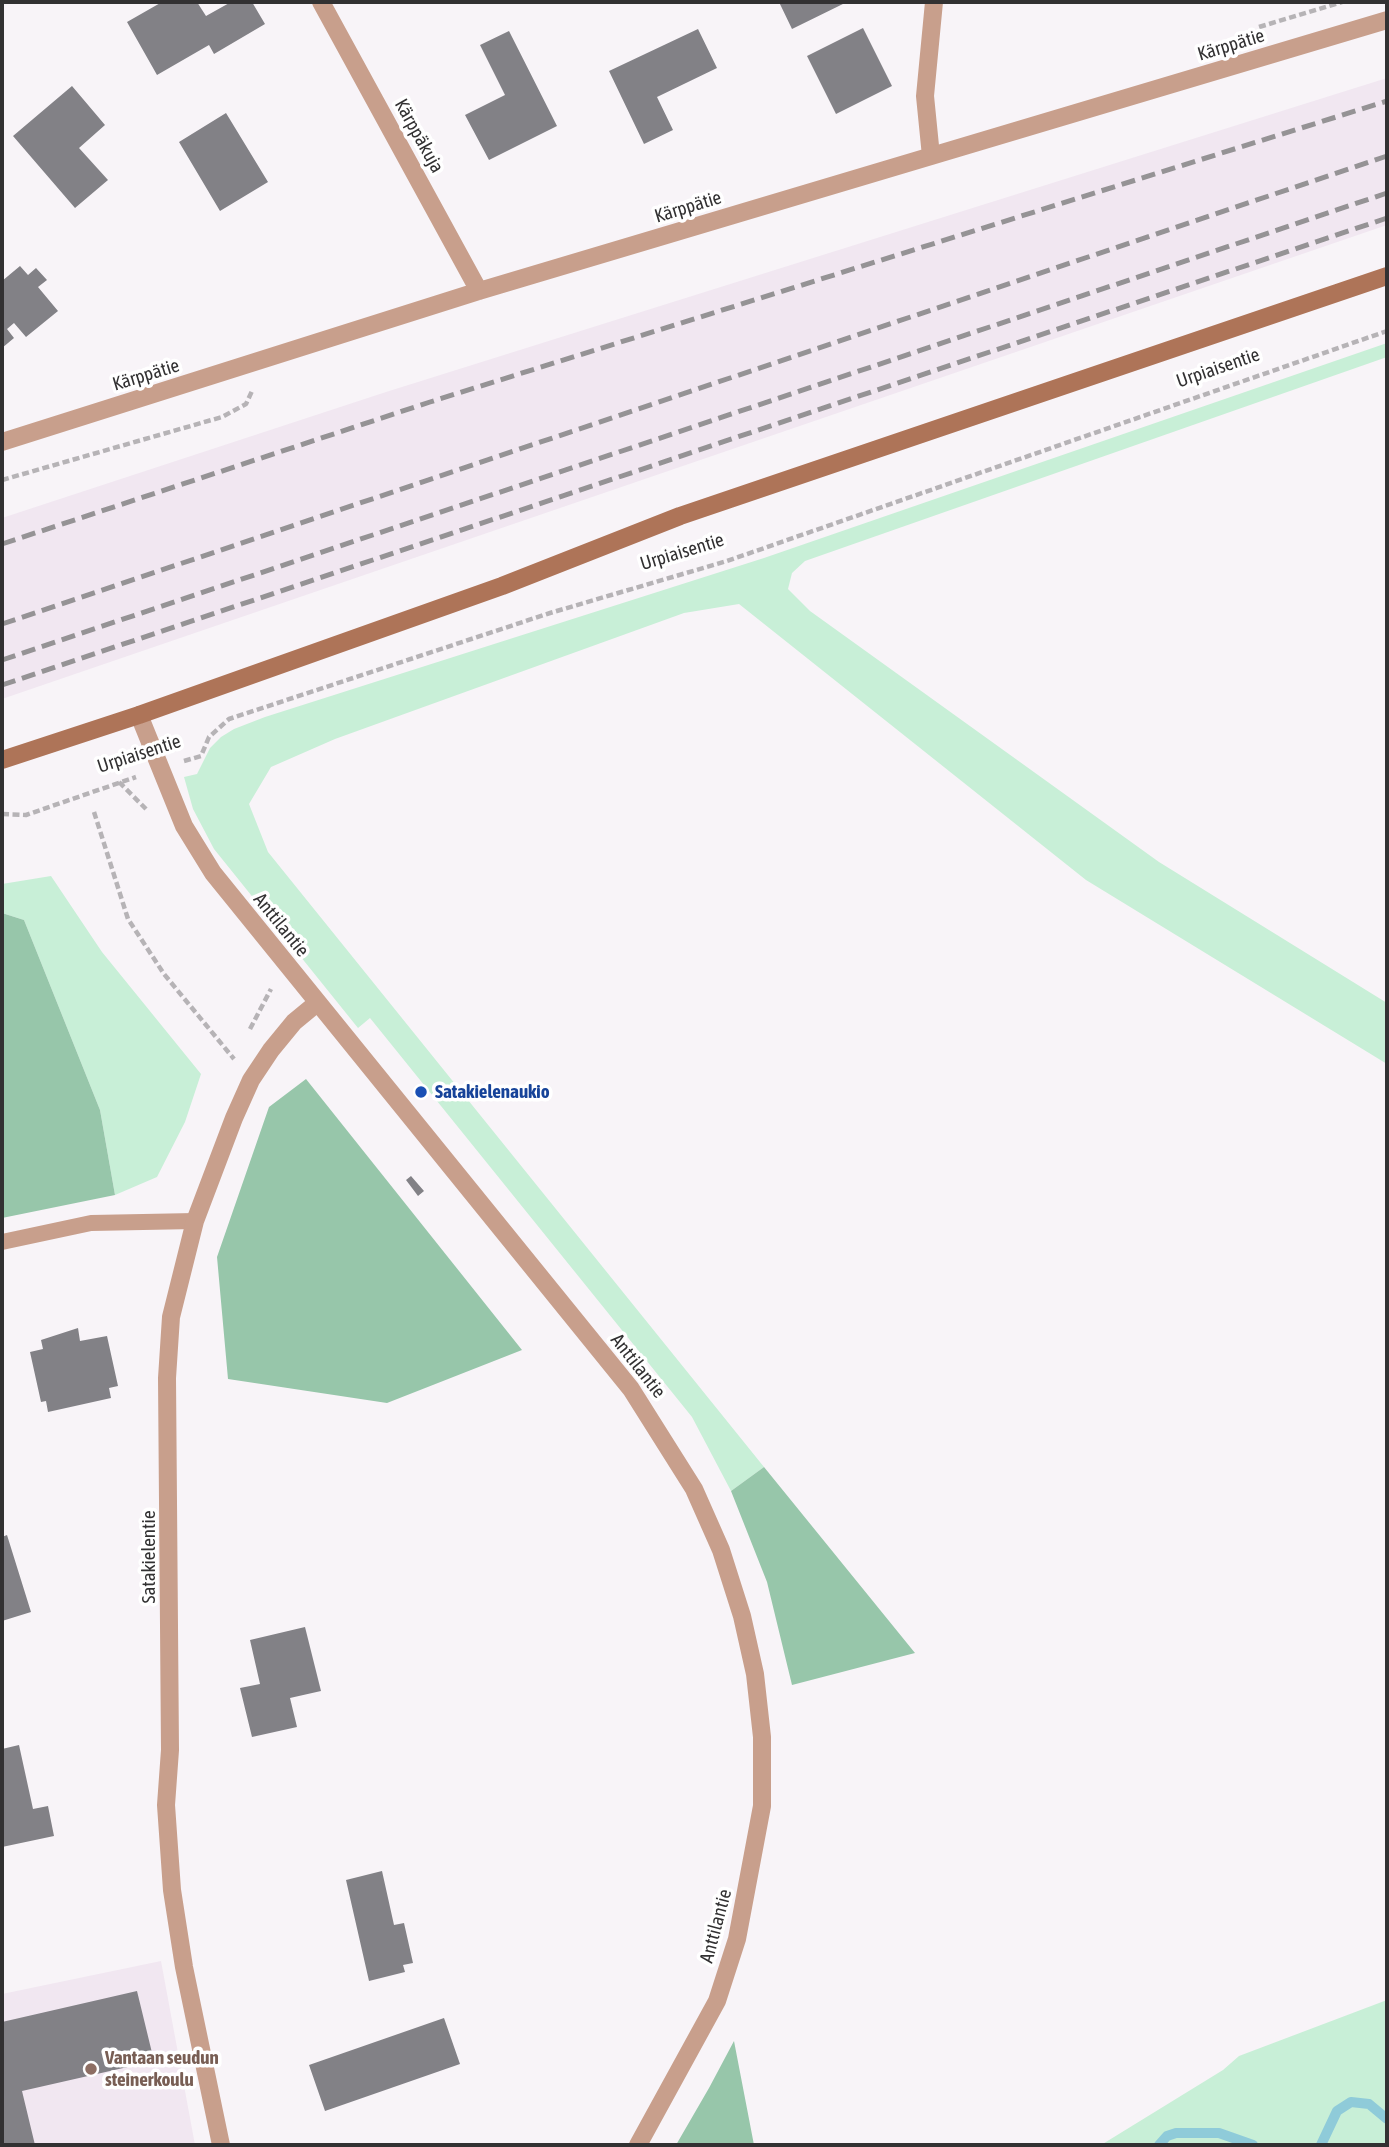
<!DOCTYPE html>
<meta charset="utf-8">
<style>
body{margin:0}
#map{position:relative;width:1389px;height:2147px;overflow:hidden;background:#f8f4f8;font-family:"Asap Condensed",sans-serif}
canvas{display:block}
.frame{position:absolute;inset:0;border:4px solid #323132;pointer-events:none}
</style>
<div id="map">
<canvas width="1389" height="2147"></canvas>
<div class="frame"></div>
</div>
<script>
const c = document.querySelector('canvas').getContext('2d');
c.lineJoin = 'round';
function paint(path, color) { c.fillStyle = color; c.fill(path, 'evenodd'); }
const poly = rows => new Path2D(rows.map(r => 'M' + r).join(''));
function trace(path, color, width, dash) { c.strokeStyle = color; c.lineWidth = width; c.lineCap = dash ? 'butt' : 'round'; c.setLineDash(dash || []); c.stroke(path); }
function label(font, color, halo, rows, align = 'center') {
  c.font = font + ' "Asap Condensed",sans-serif'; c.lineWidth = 7; c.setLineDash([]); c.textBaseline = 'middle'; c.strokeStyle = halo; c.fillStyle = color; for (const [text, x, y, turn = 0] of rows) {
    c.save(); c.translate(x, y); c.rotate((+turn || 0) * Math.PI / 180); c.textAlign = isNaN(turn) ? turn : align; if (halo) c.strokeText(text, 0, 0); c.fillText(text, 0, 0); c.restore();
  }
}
paint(poly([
 [1387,78,1387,225,2,699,2,518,386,392],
 [161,1961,195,2145,2,2145,2,1994]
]), '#f1e7f1');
paint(poly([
 [1387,343,1387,357,805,561,792,573,788,589,810,611,1159,862,1387,1003,1387,1064,1086,880,739,604,684,613,335,739,271,767,249,804,268,852,764,1467,731,1491,692,1417,370,1018,358,1028,214,849,193,809,184,777,197,774,210,748,221,737,234,729,265,717,764,558],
 [51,876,102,952,201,1074,185,1122,157,1177,115,1195,100,1110,24,920,2,913,2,884],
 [1387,2000,1387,2145,1101,2145,1223,2070,1239,2056]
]), '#c8efd7');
paint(poly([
 [2,913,24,920,100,1110,115,1195,2,1218],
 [306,1079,522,1350,387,1403,228,1379,217,1257,269,1107],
 [764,1467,915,1653,792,1685,767,1582,731,1491],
 [734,2041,754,2145,676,2145,709,2088]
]), '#97c6aa');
trace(poly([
 [1159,2145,1167,2136,1176,2133,1219,2133,1253,2145],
 [1321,2145,1337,2111,1351,2102,1369,2104,1387,2119]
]), '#8fcbd9', 10);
paint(poly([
 [162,2,197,2,206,16,231,2,252,2,265,24,214,54,209,45,157,75,127,22],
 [779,2,847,2,792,29],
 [863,28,892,86,836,114,807,56],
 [698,29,717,68,657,97,673,130,644,144,609,71],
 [509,31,557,126,489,160,465,115,505,95,480,45],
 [72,86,105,125,79,148,108,180,75,208,13,136],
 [226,113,268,182,220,211,179,142],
 [20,266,28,275,36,268,47,280,38,287,58,311,26,337,14,323,7,329,14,338,2,348,2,281],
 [411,1176,424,1191,418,1196,406,1180],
 [78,1328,80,1341,107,1336,118,1386,109,1388,111,1398,48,1412,46,1401,41,1402,30,1352,43,1349,41,1340],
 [7,1535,31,1612,2,1621,2,1537],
 [305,1627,321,1691,290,1698,297,1727,252,1737,240,1688,260,1684,250,1640],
 [19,1745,33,1809,48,1806,54,1836,2,1847,2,1749],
 [382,1871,394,1925,404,1923,413,1963,403,1965,405,1972,369,1981,346,1880],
 [137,1991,154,2061,22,2091,35,2145,2,2145,2,2022],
 [444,2018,460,2064,325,2111,309,2065]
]), '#828186');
trace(poly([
 [1259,27,1342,2],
 [2,480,222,417,246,404,252,391],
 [184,761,201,756,209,737,229,719,550,613,727,561,1387,331],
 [119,782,146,809],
 [94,812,128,919,164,974,234,1059],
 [2,814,26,815,136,777],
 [250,1029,271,989]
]), '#b6b3b6', 4.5, [7, 3.5]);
trace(poly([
 [2,1242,91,1223,195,1221]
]), '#c89f8c', 16);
trace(poly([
 [321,2,479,291],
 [931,156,925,96,934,2],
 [2,442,479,291,1387,20],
 [221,2145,184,1967,172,1890,166,1805,170,1750,167,1378,171,1317,195,1221,234,1118,251,1080,271,1050,294,1022,317,1003]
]), '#c89f8c', 18);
trace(poly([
 [139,715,184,826,213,873,631,1389,694,1489,721,1550,742,1616,755,1674,762,1737,762,1806,737,1939,717,2001,638,2145]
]), '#c89f8c', 18);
trace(poly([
 [2,760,139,715,502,586,680,516,1387,276]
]), '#ae7458', 18);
trace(poly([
 [2,544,430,402,1387,101],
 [2,624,1387,156],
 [2,660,1387,193],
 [2,685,1387,218]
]), '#959395', 5, [14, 7]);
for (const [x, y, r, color] of [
 [421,1092,7,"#1a4fb4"],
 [91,2069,7,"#8d6e63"]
]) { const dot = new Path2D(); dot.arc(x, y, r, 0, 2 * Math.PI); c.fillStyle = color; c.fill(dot); trace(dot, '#fff', 2.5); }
label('19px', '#323132', '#fff', [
 ["Kärppätie",1231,45,-17],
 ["Kärppäkuja",419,136,61],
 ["Kärppätie",688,207,-17],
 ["Urpiaisentie",1218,368,-19],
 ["Kärppätie",146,375,-17],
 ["Urpiaisentie",682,552,-17],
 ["Urpiaisentie",139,754,-18],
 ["Anttilantie",281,925,51],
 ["Anttilantie",638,1366,52],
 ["Satakielentie",149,1557,-90],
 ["Anttilantie",716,1926,-75]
]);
label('bold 19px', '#164399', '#fff', [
 ["Satakielenaukio",435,1092]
], 'left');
label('bold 19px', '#785e54', '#fff', [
 ["Vantaan seudun",105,2058],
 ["steinerkoulu",105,2080]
], 'left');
</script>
